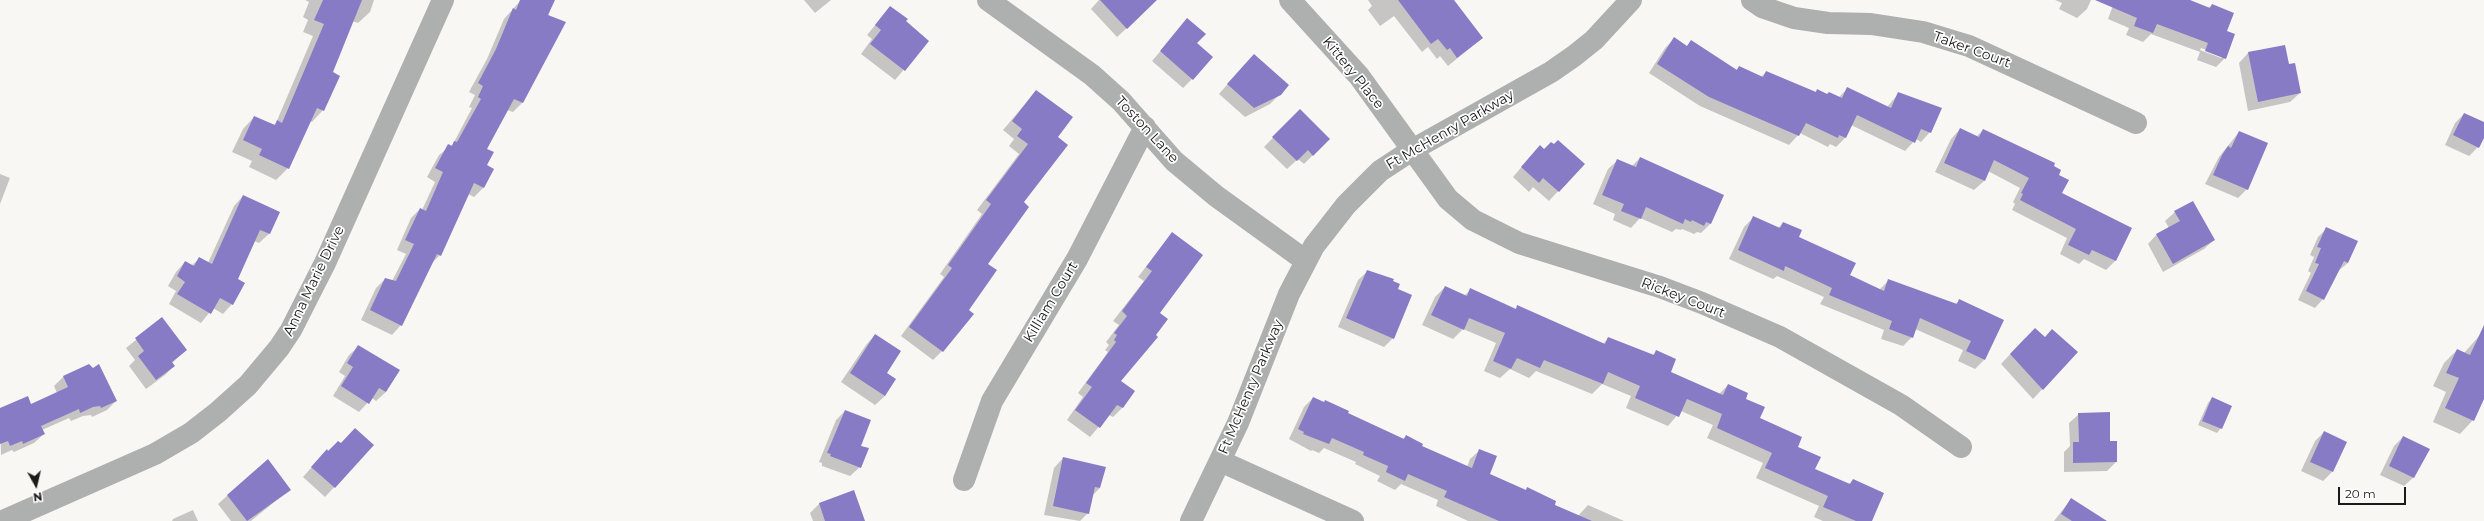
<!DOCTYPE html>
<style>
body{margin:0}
#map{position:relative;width:2484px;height:521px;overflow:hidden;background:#f9f7f4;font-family:Montserrat,sans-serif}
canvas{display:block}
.north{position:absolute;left:16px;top:465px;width:40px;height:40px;-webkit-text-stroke:3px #fff;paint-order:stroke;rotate:172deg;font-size:11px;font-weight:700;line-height:16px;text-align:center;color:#1b1a19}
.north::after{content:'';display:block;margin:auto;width:14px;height:18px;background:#1b1a19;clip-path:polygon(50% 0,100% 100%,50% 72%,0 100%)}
.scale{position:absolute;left:2338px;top:487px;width:68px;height:18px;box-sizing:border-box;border:2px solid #1b1a19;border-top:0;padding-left:5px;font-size:12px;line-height:14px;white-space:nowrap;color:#1b1a19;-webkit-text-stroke:3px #fff;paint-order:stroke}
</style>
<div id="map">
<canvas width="2484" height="521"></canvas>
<div class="north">N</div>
<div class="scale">20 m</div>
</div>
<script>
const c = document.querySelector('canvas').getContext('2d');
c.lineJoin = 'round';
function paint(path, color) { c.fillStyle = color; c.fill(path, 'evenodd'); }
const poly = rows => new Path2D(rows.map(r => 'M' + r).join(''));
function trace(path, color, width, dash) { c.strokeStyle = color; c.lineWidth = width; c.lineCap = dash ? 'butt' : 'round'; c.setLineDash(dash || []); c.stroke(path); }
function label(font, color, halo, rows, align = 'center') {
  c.font = font + ' Montserrat,sans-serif'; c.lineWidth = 3.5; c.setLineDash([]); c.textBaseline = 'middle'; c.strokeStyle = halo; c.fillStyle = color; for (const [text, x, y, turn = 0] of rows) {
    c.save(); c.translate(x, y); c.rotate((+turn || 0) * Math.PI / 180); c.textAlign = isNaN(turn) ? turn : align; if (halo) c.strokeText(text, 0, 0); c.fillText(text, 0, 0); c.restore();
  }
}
paint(poly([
 [305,0,374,0,370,12,358,23,352,21,332,73,323,110,312,122,310,121,288,168,276,180,249,167,252,161,232,152,243,129,254,117,273,126,276,123,313,36,303,32,308,20,303,17,309,2],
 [521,0,553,0,522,103,513,112,507,110,486,150,485,166,493,170,483,188,474,197,468,194,440,255,430,265,401,325,392,335,361,320,376,288,385,279,392,281,406,254,397,250,411,218,420,209,422,210,435,182,427,177,439,155,453,144,472,108,469,107,475,95,469,92,487,59,504,19],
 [804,0,831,0,815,13],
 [1099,0,1141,0,1139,17,1117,37,1091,9],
 [1368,0,1432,0,1482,38,1448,66,1440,56,1437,59,1428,47,1422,52,1394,16,1380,26,1368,10,1372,6],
 [2055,0,2091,0,2087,9,2077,18,2059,9,2062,3],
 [2115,0,2187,0,2208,8,2212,5,2225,32,2225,58,2216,67,2197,60,2200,52,2151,34,2143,42,2126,35,2129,28,2108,19],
 [2201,48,2221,56,2221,58,2200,50],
 [890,7,928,41,895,80,861,54,872,39,867,35],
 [1187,20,1196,43,1192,79,1183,88,1152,61],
 [1674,39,1686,47,1691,42,1736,70,1739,67,1761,77,1766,72,1815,93,1817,90,1838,98,1847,89,1887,107,1899,93,1930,132,1921,142,1916,139,1905,151,1851,125,1845,138,1836,147,1830,144,1828,147,1800,133,1789,145,1700,106,1649,73,1665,48],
 [2284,46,2288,65,2300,93,2290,102,2248,111,2239,63,2248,53],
 [1245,64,1280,94,1270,104,1245,117,1219,94],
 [1036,91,1057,138,986,264,967,311,942,351,933,360,901,336,944,277,940,274,982,214,977,210,1019,154,1009,146,1014,139,1003,130],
 [1300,110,1329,139,1304,164,1298,159,1287,169,1264,147],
 [2464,114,2484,123,2484,135,2478,147,2469,156,2445,145,2455,123],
 [1960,129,1976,137,1983,130,2052,167,2058,175,2061,194,2131,229,2115,261,2106,270,2084,259,2079,264,2060,254,2067,238,2012,210,2015,204,2013,202,2020,188,1988,171,1984,181,1974,190,1935,172,1951,139],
 [2239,132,2247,189,2238,198,2205,184,2219,157],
 [1544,150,1583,164,1549,201,1533,187,1529,192,1513,177,1531,156],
 [1640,158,1723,196,1710,224,1701,233,1697,232,1694,234,1682,229,1681,230,1676,229,1672,232,1640,218,1631,228,1613,220,1615,214,1593,204,1608,169,1618,160,1632,166],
 [0,174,10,178,0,204],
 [243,196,278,212,269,234,259,243,254,241,237,280,244,284,232,304,223,314,213,308,201,323,169,304,176,291,168,286,176,272,185,262,191,266,200,258,208,263,234,206],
 [2175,212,2214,240,2204,249,2163,272,2148,244,2157,234,2169,228,2165,221],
 [1754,217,1778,228,1783,223,1797,237,1849,275,1879,290,1888,281,1955,304,1959,301,1984,360,1975,369,1958,361,1963,350,1915,329,1912,337,1903,346,1881,339,1884,330,1820,304,1824,297,1777,276,1773,279,1729,259,1744,227],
 [2326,229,2348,263,2338,271,2323,299,2315,308,2298,300,2311,273,2308,271,2314,257,2310,255,2318,237],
 [1172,233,1154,335,1157,337,1119,381,1134,392,1122,408,1113,417,1109,415,1090,437,1067,420,1083,397,1078,393,1108,352,1105,350,1109,345,1106,342,1119,325,1113,321,1144,281,1138,277],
 [1368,271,1392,279,1397,290,1393,338,1384,347,1338,327,1358,280],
 [1445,287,1464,296,1470,290,1515,310,1518,307,1603,344,1608,338,1652,356,1656,351,1669,372,1719,394,1728,385,1745,399,1759,419,1797,447,1814,470,1848,485,1853,480,1871,521,1823,521,1814,517,1819,506,1756,478,1763,463,1707,438,1713,425,1681,411,1668,426,1626,408,1631,396,1602,384,1592,394,1536,371,1529,378,1510,369,1500,378,1484,371,1496,343,1463,329,1453,339,1422,325,1435,297],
 [162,319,186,350,172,363,174,366,165,375,146,389,129,366,135,360,126,348],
 [875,335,885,373,885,396,875,405,841,382,866,345],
 [2480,335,2484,337,2484,396,2473,420,2460,434,2433,422,2446,392,2433,386,2444,363,2457,350,2464,353],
 [2025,338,2045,338,2077,352,2033,399,2001,364],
 [359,346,386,392,376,401,372,398,359,412,333,396,345,376,339,372,349,355],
 [89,365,116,401,107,410,92,417,91,415,83,416,71,421,69,418,42,430,44,434,34,443,14,452,12,450,1,455,0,409,31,405,57,393,54,386,63,377],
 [1313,398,1403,439,1406,436,1420,447,1467,467,1470,459,1480,450,1488,475,1525,491,1527,489,1553,506,1578,516,1588,505,1624,521,1468,521,1436,506,1438,500,1401,484,1395,490,1377,481,1380,476,1355,464,1356,462,1324,448,1319,453,1312,450,1311,451,1289,439,1304,407],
 [2212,398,2221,428,2217,433,2198,425,2208,403],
 [845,411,860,446,860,467,850,476,822,466,822,463,819,462,836,420],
 [2079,414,2110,442,2116,462,2107,471,2064,472,2064,452,2070,446,2069,423],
 [2324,432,2332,472,2323,481,2301,471,2315,441],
 [2403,437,2414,477,2404,486,2380,475,2394,446],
 [341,444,373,445,325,497,303,477,318,460],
 [1063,458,1100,488,1092,496,1088,513,1080,521,1044,515,1054,468],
 [289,490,251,521,231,521,218,504,228,495],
 [854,492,864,521,813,521,810,513,819,504],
 [2071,499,2105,521,2054,521],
 [193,510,198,521,172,521,173,519]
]), '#0003');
paint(poly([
 [323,0,362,0,333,72,340,76,324,111,317,108,289,169,259,155,262,149,243,140,254,116,275,125,277,120,282,123,324,24,314,20],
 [520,0,555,0,548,15,566,22,523,103,514,99,487,149,494,152,487,165,494,169,484,188,474,183,441,256,437,254,402,326,370,310,385,278,396,281,414,244,405,240,420,208,426,211,443,172,435,168,448,144,452,146,454,141,457,142,481,99,478,97,483,86,478,83,496,49,513,8,516,10],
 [1100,0,1157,0,1127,29],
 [1398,0,1454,0,1483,38,1457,58,1450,48,1447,50,1438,39,1431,44],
 [2095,0,2190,0,2210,8,2212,4,2234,13,2227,31,2235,34,2226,59,2205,51,2208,43,2157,24,2153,33,2134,26,2137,18],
 [890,6,908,19,906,21,929,41,905,71,870,44,881,30,875,25],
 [1187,18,1206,34,1197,43,1213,57,1193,80,1160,51],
 [1674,37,1687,46,1691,40,1737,70,1739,66,1763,77,1766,71,1816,92,1817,89,1827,94,1829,92,1842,98,1847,87,1891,108,1898,92,1942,108,1931,133,1921,129,1915,143,1857,115,1846,138,1839,135,1838,138,1806,123,1799,136,1709,97,1657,64],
 [2285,45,2289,64,2295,63,2301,93,2258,102,2248,52],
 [1254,54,1289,85,1281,95,1254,108,1227,84],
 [1036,90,1073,117,1058,137,1068,145,1024,202,1029,207,988,264,997,270,969,310,974,314,943,352,909,327,952,268,948,265,991,204,986,200,1028,144,1017,136,1022,129,1012,121],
 [1300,109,1330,139,1313,156,1308,150,1297,161,1272,137],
 [2464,113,2484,122,2484,138,2479,148,2453,135],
 [1960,128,1979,137,1983,129,2055,163,2054,166,2061,170,2059,175,2069,180,2062,193,2132,228,2116,261,2092,250,2089,255,2068,245,2076,229,2020,200,2023,194,2021,193,2029,178,1994,160,1985,181,1944,163],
 [2239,131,2268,143,2248,190,2213,175,2222,155,2228,146,2231,148],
 [1558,140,1585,164,1559,192,1543,178,1539,183,1521,167,1540,145,1544,149,1551,142,1554,144],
 [1640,157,1724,195,1711,224,1706,222,1704,226,1692,220,1691,222,1685,219,1683,224,1646,207,1641,219,1621,211,1624,204,1602,195,1617,159,1636,167],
 [243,195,280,212,270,234,260,230,238,279,245,283,233,305,220,298,211,314,177,294,185,282,177,276,185,261,194,266,199,257,212,264],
 [2193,201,2215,240,2173,264,2156,234,2180,221,2174,211],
 [1753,216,1780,228,1783,222,1802,230,1799,237,1856,263,1850,275,1884,291,1888,279,1957,304,1959,299,2004,320,1985,360,1966,351,1971,341,1920,318,1913,338,1889,329,1892,321,1829,295,1832,288,1785,266,1784,271,1738,250],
 [2326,227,2358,241,2348,263,2344,261,2324,300,2306,291,2319,264,2315,263,2321,248,2317,247],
 [1172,232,1203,255,1160,313,1168,319,1156,335,1158,337,1121,381,1135,391,1123,408,1117,405,1100,428,1075,410,1092,387,1086,383,1116,342,1114,340,1117,335,1114,333,1127,316,1122,311,1152,271,1146,267],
 [1367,270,1394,279,1393,281,1400,284,1398,289,1412,295,1394,339,1346,318],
 [1445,286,1467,296,1470,288,1516,309,1517,305,1605,344,1608,337,1654,355,1656,350,1676,359,1671,372,1723,395,1728,384,1748,393,1746,399,1765,407,1760,418,1802,437,1798,447,1821,457,1815,469,1850,484,1853,479,1884,493,1872,521,1856,521,1823,507,1828,496,1765,468,1772,453,1717,428,1722,414,1687,399,1679,417,1635,398,1640,386,1608,372,1603,384,1544,360,1540,368,1517,358,1511,369,1493,361,1505,333,1469,318,1464,330,1431,315],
 [162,317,187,350,172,362,175,366,156,380,138,356,144,351,135,338],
 [2484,325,2484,399,2474,421,2445,408,2459,378,2446,373,2457,349,2470,355],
 [2035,328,2045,337,2052,329,2078,352,2043,390,2010,354],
 [875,334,901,351,887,373,896,379,885,396,850,373],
 [358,345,400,370,386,392,379,388,369,404,341,386,353,367,347,363],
 [89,364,93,368,99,364,117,401,101,408,100,406,93,407,80,413,79,409,41,426,45,434,23,444,22,441,10,446,8,441,0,444,0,408,28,396,31,404,68,387,63,376],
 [1313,397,1324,402,1325,400,1349,411,1348,413,1404,439,1406,435,1423,444,1422,446,1472,468,1479,449,1497,456,1490,474,1526,490,1527,487,1556,501,1555,505,1592,521,1499,521,1444,497,1447,491,1408,474,1405,481,1386,472,1388,466,1363,455,1364,452,1332,438,1329,444,1303,434,1304,432,1298,429],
 [2212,397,2232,406,2222,429,2202,421],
 [845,410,871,420,861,446,869,448,861,468,830,456,831,454,827,453],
 [2110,412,2110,441,2117,441,2117,462,2073,463,2073,442,2079,442,2078,413],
 [355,428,374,445,335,488,311,467,327,449,328,451,338,441,341,443],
 [2324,431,2347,442,2333,472,2310,462],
 [2403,436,2430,449,2414,478,2389,466],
 [1063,457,1106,467,1100,488,1095,487,1089,514,1053,506],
 [268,459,291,490,247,521,227,495],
 [854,490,865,521,825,521,819,503],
 [2071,498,2107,521,2072,521,2061,514]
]), '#877bc5');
trace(poly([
 [988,0,1092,75,1121,101,1174,161,1216,196,1306,261],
 [1290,0,1359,76,1448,199,1473,220,1519,243,1660,287,1702,303,1780,337,1901,405,1961,447],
 [1752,0,1762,7,1794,18,1828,23,1871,24,1923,32,1969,46,2136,123],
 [1220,461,1353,521],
 [964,480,992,401,1077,259,1145,127],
 [3,521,155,454,191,433,218,412,248,385,279,348,291,330,325,263,443,0],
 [1191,521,1238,423,1289,294,1314,246,1346,205,1380,171,1412,150,1551,72,1574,56,1594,40,1631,0]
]), '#aeb0b0', 22);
label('14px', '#1b1a19', '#fff', [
 ["Taker Court",1972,50,20],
 ["Kittery Place",1353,73,51],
 ["Toston Lane",1147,130,47],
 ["Ft McHenry Parkway",1450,130,-30],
 ["Anna Marie Drive",314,281,-64],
 ["Rickey Court",1683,298,21],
 ["Killiam Court",1051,302,-59],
 ["Ft McHenry Parkway",1251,387,-67]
]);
</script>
